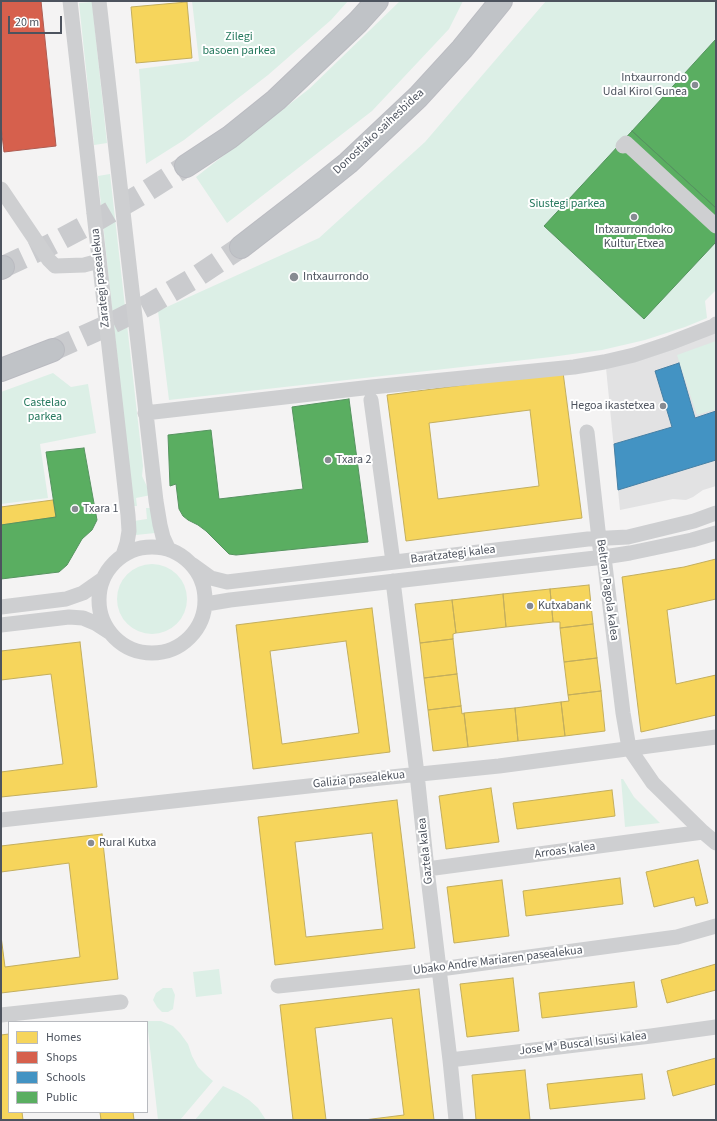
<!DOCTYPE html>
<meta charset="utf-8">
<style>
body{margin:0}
#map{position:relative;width:717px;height:1121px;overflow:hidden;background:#f4f3f3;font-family:"Source Sans 3",sans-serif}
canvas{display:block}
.frame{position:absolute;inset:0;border:2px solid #4d535e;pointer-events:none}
.legend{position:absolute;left:8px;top:1021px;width:140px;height:92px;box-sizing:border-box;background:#fff;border:1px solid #b8babf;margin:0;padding:5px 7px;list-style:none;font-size:12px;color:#4d535e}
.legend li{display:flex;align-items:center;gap:8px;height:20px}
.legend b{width:20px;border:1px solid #b8babf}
.scale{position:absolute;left:8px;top:16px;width:54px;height:18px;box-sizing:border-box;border:2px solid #4d535e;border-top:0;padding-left:5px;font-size:12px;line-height:14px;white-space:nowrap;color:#4d535e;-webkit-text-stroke:3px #fff;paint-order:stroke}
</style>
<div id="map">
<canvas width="717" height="1121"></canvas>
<div class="frame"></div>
<ul class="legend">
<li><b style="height:11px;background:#f6d55c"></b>Homes</li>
<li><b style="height:11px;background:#d6604d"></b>Shops</li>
<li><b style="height:11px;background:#4393c3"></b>Schools</li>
<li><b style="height:11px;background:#5aae61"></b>Public</li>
</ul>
<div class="scale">20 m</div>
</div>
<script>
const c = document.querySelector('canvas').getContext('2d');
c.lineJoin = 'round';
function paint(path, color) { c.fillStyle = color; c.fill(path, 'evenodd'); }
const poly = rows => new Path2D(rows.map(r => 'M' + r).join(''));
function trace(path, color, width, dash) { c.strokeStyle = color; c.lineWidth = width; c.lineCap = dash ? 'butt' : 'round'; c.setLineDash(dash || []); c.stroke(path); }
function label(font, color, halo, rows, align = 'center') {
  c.font = font + ' "Source Sans 3",sans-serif'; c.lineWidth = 4; c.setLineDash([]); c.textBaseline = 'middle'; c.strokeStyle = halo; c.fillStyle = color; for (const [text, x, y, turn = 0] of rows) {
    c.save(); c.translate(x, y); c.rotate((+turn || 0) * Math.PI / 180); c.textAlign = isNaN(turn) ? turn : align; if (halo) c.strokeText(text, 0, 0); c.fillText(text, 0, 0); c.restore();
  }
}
paint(poly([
 [716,331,716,486,703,490,693,497,686,500,673,499,620,510,606,368]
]), '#e2e2e3');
paint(poly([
 [192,1,348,1,331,20,268,75,184,140,146,164,139,69,199,61],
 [400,1,463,1,449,29,372,111,227,223,196,177,309,89],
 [546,1,716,1,716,290,705,301,707,318,685,327,645,340,602,350,551,357,169,400,158,311,319,238,425,142],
 [92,2,107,143,94,145,79,3],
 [110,174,143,466,142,476,151,495,136,498,137,506,133,506,98,176],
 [716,341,716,409,697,415,677,355],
 [53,373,71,387,88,384,96,433,40,444,48,498,1,504,1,392],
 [146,508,152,508,155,533,136,535,134,521,147,519],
 '117 599a35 35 0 1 1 70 0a35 35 0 1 1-70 0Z',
 [621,779,623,779,634,797,660,823,625,827],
 [219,969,222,994,196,997,193,972],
 [163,988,172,988,175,995,173,1009,168,1012,162,1012,157,1007,153,1000,156,993],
 [147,1021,161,1021,173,1026,180,1033,188,1044,192,1056,198,1067,206,1075,213,1081,180,1120,158,1120],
 [223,1086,238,1093,249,1100,258,1108,266,1120,195,1120]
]), '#dcefe6');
const homes = poly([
 [187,2,192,58,136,63,131,7,187,2],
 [563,372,582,518,406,541,387,395,563,372],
 [530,410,539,486,438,499,429,423,530,410],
 [53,500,56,517,1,525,1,507,53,500],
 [716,559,716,599,667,610,676,684,716,675,716,715,641,732,622,577,684,567,716,559],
 [589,585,593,624,560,628,560,622,553,622,550,589,589,585],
 [550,589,553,622,506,627,503,594,550,589],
 [503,594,506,627,456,633,452,600,503,594],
 [452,600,456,633,453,634,453,639,420,643,415,604,452,600],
 [372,608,390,752,253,769,236,625,372,608],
 [346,641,359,733,282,744,270,651,346,641],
 [593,624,597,658,564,662,560,628,593,624],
 [453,639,457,674,424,678,420,643,453,639],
 [80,642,97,787,1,797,1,772,63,764,51,674,1,680,1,651,80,642],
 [597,658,601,691,568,695,564,662,597,658],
 [457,674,461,706,428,710,424,678,457,674],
 [601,691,605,731,565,736,561,702,569,701,568,695,601,691],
 [561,702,565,736,518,741,515,708,561,702],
 [461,706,462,714,464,713,468,747,433,751,428,710,461,706],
 [515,708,518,741,468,747,464,713,515,708],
 [491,788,499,842,446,849,439,796,491,788],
 [612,790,615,816,517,829,513,803,612,790],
 [397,800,415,948,275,965,258,817,397,800],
 [372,833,383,929,306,937,295,842,372,833],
 [102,834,118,979,1,993,1,936,5,967,80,957,69,863,1,872,1,846,102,834],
 [698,860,708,903,696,906,694,897,654,907,646,872,698,860],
 [620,878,623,904,526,916,523,891,620,878],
 [502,880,509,936,454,943,447,887,502,880],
 [716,964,716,990,667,1003,661,980,716,964],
 [513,978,519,1031,467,1037,460,984,513,978],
 [634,982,637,1007,542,1018,539,993,634,982],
 [419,989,434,1120,364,1120,404,1115,392,1018,315,1028,326,1120,293,1120,280,1005,419,989],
 [9,1034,9,1112,22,1112,23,1120,1,1120,1,1035,9,1034],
 [716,1058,716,1084,673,1096,667,1071,716,1058],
 [525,1070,530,1120,476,1120,472,1075,525,1070],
 [642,1074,645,1099,550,1109,547,1084,642,1074],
 [100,1112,133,1112,134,1120,101,1120,100,1112]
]);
paint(homes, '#f6d55c');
trace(homes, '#c3ae5d', 1);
const shops = poly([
 [1,1,41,1,56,146,4,152,1,126,1,1]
]);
paint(shops, '#d6604d');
trace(shops, '#ad5c52', 1);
const schools = poly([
 [679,363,695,418,716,411,716,460,618,490,614,444,672,427,655,371,679,363]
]);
paint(schools, '#4393c3');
trace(schools, '#4680a5', 1);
const public = poly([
 [716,39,716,208,632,131,716,39],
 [632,131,716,208,716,242,644,319,544,226,632,131],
 [349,399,368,542,236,555,229,554,206,531,198,525,188,520,183,516,179,509,176,484,170,486,168,435,211,430,219,499,303,489,292,407,349,399],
 [84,448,97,520,92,530,82,539,67,565,59,572,1,579,1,525,56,517,46,452,84,448]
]);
paint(public, '#5aae61');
trace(public, '#569360', 1);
trace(poly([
 [3,267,50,245,97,220,142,194,186,166],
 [53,350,102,328,150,304,196,277,241,247]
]), '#cacbce', 22, [22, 11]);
const highway = poly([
 [186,166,230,137,276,100,358,22,377,1],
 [241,247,303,199,348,163,418,97,462,49,501,1],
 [1,268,3,267],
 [1,370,53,350]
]);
trace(highway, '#babbc1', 24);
trace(poly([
 [70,1,128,515,129,531,127,543,123,555],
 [99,1,156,501,160,525,163,537,168,548],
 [623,146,626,143,716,226],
 [1,189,49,260,55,266,84,265,99,261],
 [371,400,393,562],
 [145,413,372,387,574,367,604,362,634,355,670,343,714,326,716,324],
 [587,432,600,548,604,557,623,713,629,748,653,783,703,832,716,843],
 '99 600a53 53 0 1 1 106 0a53 53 0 1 1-106 0Z',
 [193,565,211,578,227,582,588,539,628,537,694,521,716,513],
 [393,581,417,774,427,869,450,1060,456,1120],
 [206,604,230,600,604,557,630,553,692,540,716,533],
 [1,607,66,599,83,593,103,579],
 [1,625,69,617,83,618,95,623,109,632],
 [1,820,381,778,499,766,716,737],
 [427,869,703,832],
 [278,986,440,969,677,937,716,926],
 [1,1015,121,1002],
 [450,1060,651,1036,716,1027]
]), '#cecfd1', 15);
trace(highway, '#c0c3c7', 22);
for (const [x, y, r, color] of [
 [695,85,4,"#878b92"],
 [634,217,4,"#878b92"],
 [294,277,5,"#878b92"],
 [663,406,4,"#878b92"],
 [328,460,4,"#878b92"],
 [75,509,4,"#878b92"],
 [530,606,4,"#878b92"],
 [91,843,4,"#878b92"]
]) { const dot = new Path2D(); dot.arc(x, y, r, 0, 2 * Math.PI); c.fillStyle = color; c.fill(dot); trace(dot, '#fff', 1.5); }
label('12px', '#24785d', '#fff', [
 ["Zilegi",239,37],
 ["basoen parkea",239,51],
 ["Siustegi parkea",567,204],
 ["Castelao",45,403],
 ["parkea",45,417]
]);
label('12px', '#4d535e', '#fff', [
 ["Intxaurrondo",687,78,"right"],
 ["Udal Kirol Gunea",687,92,"right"],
 ["Intxaurrondoko",634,230,"center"],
 ["Kultur Etxea",634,244,"center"],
 ["Intxaurrondo",303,277],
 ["Hegoa ikastetxea",655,406,"right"],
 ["Txara 2",336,460],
 ["Txara 1",83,509],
 ["Kutxabank",538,606],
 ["Rural Kutxa",99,843]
], 'left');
label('12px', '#4d535e', '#fff', [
 ["Donostiako saihesbidea",379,132,-43],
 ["Zarategi pasealekua",101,278,-96],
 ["Baratzategi kalea",453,555,-7],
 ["Beltran Pagola kalea",607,590,82],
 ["Galizia pasealekua",359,780,-6],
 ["Gaztela kalea",426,851,-96],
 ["Arroas kalea",565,851,-8],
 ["Ubako Andre Mariaren pasealekua",498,961,-7],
 ["Jose Mª Buscal Isusi kalea",583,1044,-7]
]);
</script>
